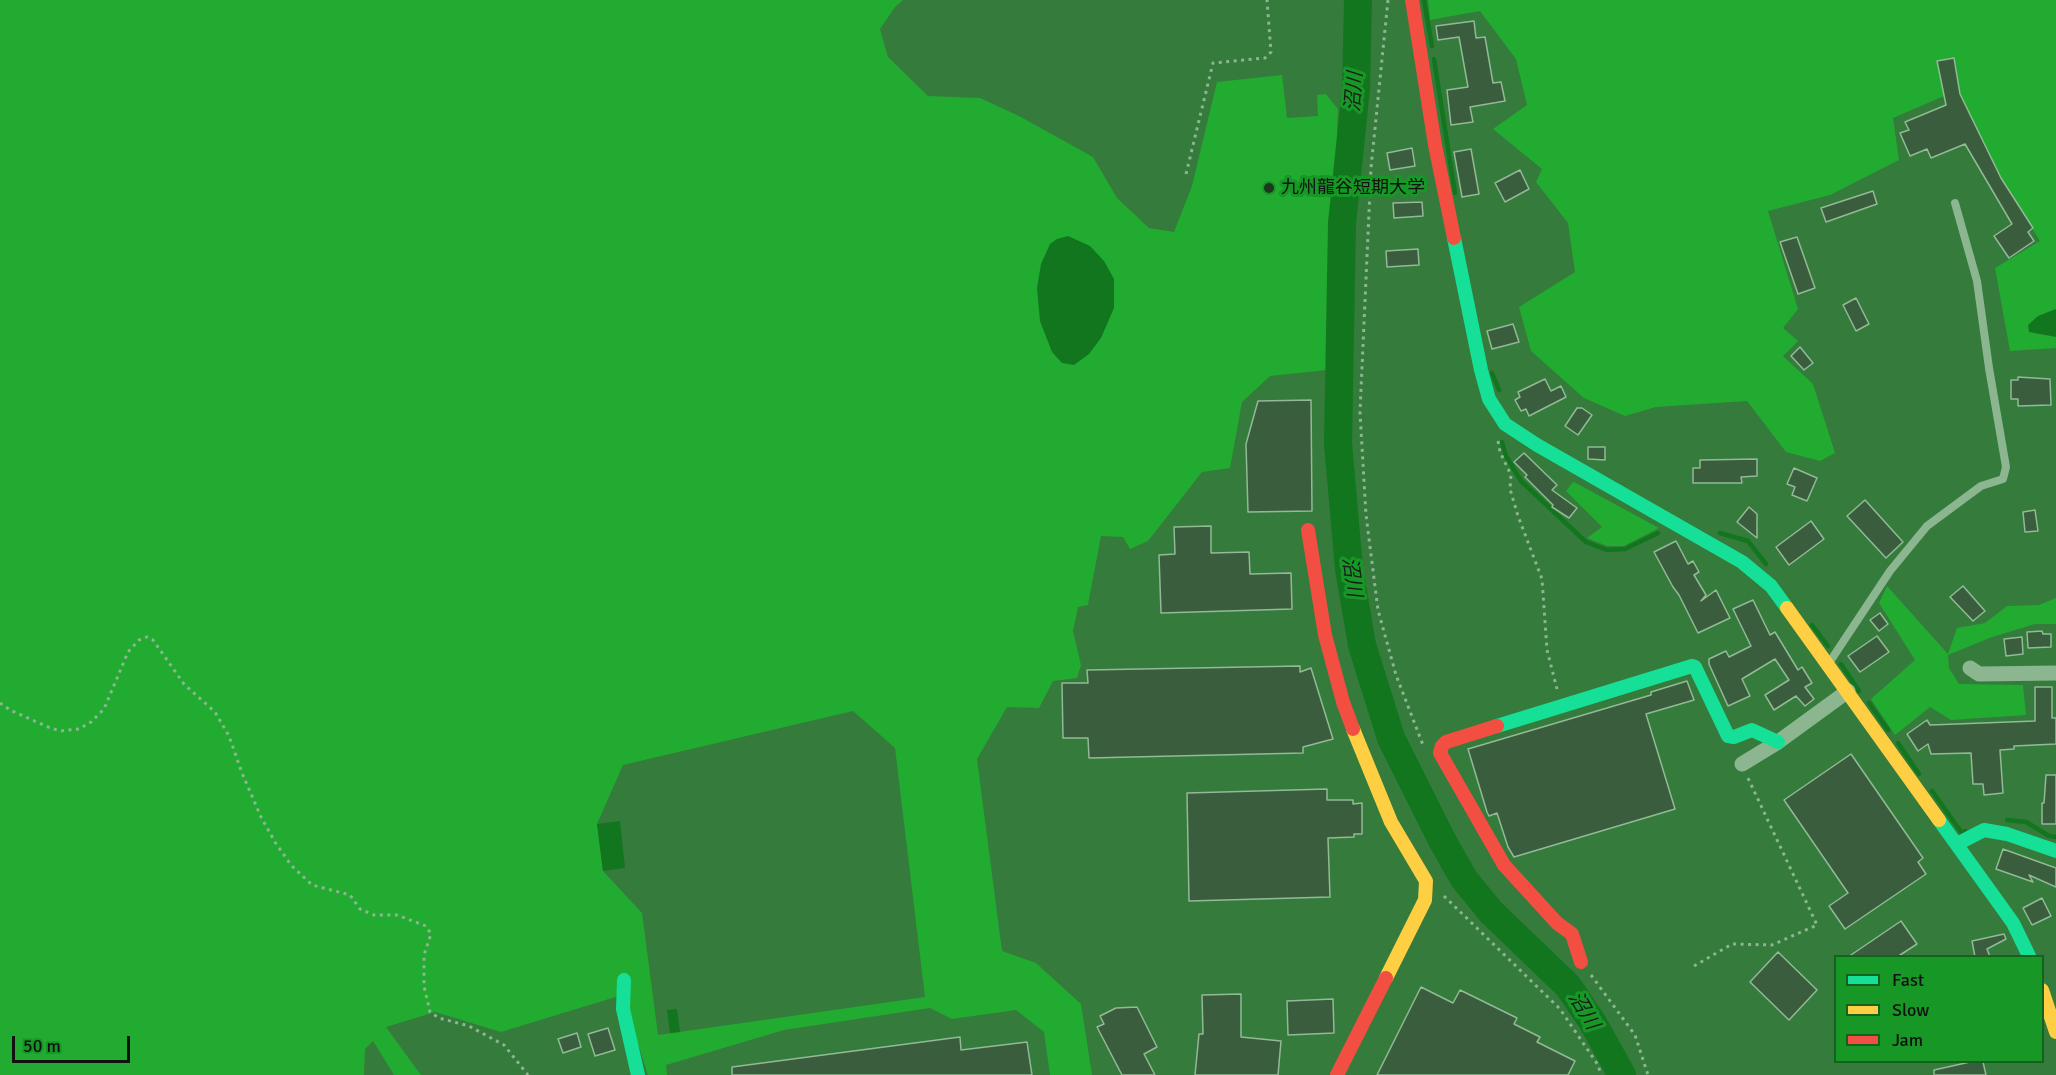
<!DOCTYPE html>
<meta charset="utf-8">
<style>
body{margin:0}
#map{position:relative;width:2056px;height:1075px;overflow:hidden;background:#347b3c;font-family:Signika,sans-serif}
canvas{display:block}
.legend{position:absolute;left:1834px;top:955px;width:210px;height:108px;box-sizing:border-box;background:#179826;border:2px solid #15621e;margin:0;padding:8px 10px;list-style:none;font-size:18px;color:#111}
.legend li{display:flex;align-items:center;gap:12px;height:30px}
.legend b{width:30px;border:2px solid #15621e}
.scale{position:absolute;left:12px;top:1036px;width:118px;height:27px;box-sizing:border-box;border:3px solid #111;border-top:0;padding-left:8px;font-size:18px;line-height:21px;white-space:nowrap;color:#111;-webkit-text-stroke:4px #179826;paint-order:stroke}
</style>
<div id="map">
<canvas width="2056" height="1075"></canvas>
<ul class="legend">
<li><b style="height:8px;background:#16e098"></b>Fast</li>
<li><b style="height:8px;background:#ffcf43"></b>Slow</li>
<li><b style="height:8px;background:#f24e42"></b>Jam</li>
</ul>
<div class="scale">50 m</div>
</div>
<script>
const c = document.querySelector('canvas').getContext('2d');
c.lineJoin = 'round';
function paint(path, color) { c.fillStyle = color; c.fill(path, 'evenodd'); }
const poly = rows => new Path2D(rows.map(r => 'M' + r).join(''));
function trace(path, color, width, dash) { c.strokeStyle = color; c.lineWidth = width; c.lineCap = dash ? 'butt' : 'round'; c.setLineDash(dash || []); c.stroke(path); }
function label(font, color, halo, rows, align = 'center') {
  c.font = font + ' Signika,"Noto Sans JP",sans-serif'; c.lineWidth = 6; c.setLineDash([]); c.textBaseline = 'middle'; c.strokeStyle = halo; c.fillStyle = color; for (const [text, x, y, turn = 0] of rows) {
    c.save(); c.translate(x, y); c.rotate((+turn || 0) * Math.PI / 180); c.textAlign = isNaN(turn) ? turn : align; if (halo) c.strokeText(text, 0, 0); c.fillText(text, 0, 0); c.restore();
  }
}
paint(poly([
 [0,0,903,0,895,7,880,29,888,57,928,96,980,98,1019,116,1093,157,1117,198,1149,228,1174,232,1192,186,1217,82,1282,75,1287,118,1318,116,1317,95,1326,94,1338,109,1337,140,1340,172,1327,370,1270,376,1242,402,1230,468,1202,472,1148,541,1130,549,1123,537,1101,536,1088,605,1078,607,1073,631,1081,665,1077,678,1053,681,1039,708,1007,707,977,759,1002,951,1036,963,1081,1004,1092,1075,1050,1075,1044,1032,1016,1010,952,1019,930,1008,784,1030,666,1065,667,1075,648,1075,622,995,501,1032,435,1012,386,1027,421,1075,394,1075,373,1041,365,1049,364,1075,0,1075],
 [853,711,895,748,925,997,658,1035,642,913,603,871,597,824,623,765],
 [1428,0,2056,0,2056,348,2010,351,1995,268,2040,241,2001,178,1960,94,1954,58,1937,61,1944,96,1893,118,1899,160,1830,195,1768,211,1798,309,1783,328,1798,341,1783,356,1813,384,1835,453,1820,461,1786,452,1747,401,1656,407,1625,416,1584,398,1531,351,1519,307,1575,272,1568,223,1536,182,1542,169,1493,129,1527,105,1516,59,1480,11,1430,20],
 [1573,482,1574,482,1659,528,1624,546,1607,546,1587,538,1602,527,1566,491],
 [1887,586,1948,654,1957,628,1985,623,2007,606,2039,605,2056,598,2056,624,2035,624,1992,637,1948,655,1949,668,1959,684,2023,685,2026,715,1951,720,1930,707,1895,735,1871,699,1915,660,1879,603]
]), '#22ab31');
paint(poly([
 [1068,236,1090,246,1104,261,1114,279,1114,308,1101,338,1089,354,1074,365,1062,363,1052,352,1040,321,1037,288,1041,264,1050,244,1057,239],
 [2056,309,2056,337,2029,332,2028,325,2038,316],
 [620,821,625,868,603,871,597,824],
 [677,1009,680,1032,670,1033,667,1010]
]), '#12761f');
trace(poly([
 [1424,0,1432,46],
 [1434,59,1455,193],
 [1492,373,1499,390],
 [1502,442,1506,456,1521,481,1586,542,1607,550,1625,549,1658,533],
 [1720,533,1748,541,1766,564],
 [1812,625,1828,646],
 [1841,664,1859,691],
 [1869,703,1888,730],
 [1898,743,1919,774],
 [1932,791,1962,833,1965,831],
 [2007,820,2026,822,2049,836,2056,837]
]), '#12761f', 4.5);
trace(poly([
 [1358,0,1356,88,1342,223,1338,443,1349,569,1362,645,1391,738,1442,840,1464,879,1491,912,1568,986,1593,1023,1622,1075]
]), '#12761f', 28);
const building = poly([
 [1474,21,1476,38,1485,37,1493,83,1501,82,1505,101,1470,107,1473,122,1451,125,1447,90,1468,87,1459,37,1438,40,1436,26,1474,21],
 [1954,58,1960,94,2001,178,2033,228,2028,232,2034,241,2009,258,1994,236,2012,224,1965,144,1931,158,1927,149,1910,156,1900,133,1909,130,1905,122,1946,105,1937,61,1954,58],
 [1412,148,1415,166,1390,170,1387,153,1412,148],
 [1471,149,1479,194,1462,197,1454,152,1471,149],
 [1520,170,1529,189,1505,202,1495,183,1520,170],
 [1873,191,1877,204,1826,222,1821,208,1873,191],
 [1422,202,1423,216,1394,218,1393,203,1422,202],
 [1797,237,1815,288,1798,294,1780,242,1797,237],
 [1418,249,1419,265,1387,267,1386,251,1418,249],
 [1856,298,1869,324,1856,331,1843,305,1856,298],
 [1513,324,1519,342,1492,349,1487,331,1513,324],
 [1800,347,1813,363,1804,370,1791,356,1800,347],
 [2018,377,2050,379,2051,405,2018,406,2018,399,2011,399,2011,380,2018,380,2018,377],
 [1545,379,1551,391,1561,386,1566,397,1529,416,1526,409,1521,411,1515,400,1520,397,1518,392,1545,379],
 [1311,400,1312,511,1248,512,1246,444,1258,401,1311,400],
 [1577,408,1582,408,1592,415,1578,435,1565,426,1577,408],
 [1588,447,1605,447,1605,460,1588,459,1588,447],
 [1524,453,1557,485,1552,490,1577,508,1569,518,1552,507,1553,505,1525,477,1527,475,1514,462,1524,453],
 [1757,459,1757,476,1741,477,1742,483,1693,483,1693,468,1700,468,1700,460,1757,459],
 [1794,468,1817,478,1807,501,1792,495,1795,487,1787,484,1794,468],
 [1865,500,1903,542,1886,558,1847,516,1865,500],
 [1749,507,1757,514,1757,538,1737,522,1749,507],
 [2035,510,2038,531,2025,532,2023,512,2035,510],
 [1811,521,1824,539,1789,565,1776,547,1811,521],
 [1211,526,1211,553,1249,552,1250,574,1291,573,1292,609,1161,613,1159,555,1175,554,1174,527,1211,526],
 [1676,541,1688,564,1693,561,1699,572,1694,575,1706,595,1701,601,1716,590,1730,618,1698,633,1679,595,1673,587,1654,552,1676,541],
 [1963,586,1985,611,1973,621,1950,597,1963,586],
 [1753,600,1770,635,1775,632,1798,670,1802,667,1812,683,1805,687,1814,699,1805,706,1796,696,1774,710,1765,695,1789,680,1775,659,1742,679,1750,696,1728,706,1709,664,1709,659,1726,651,1729,657,1751,646,1733,609,1753,600],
 [1880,613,1888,624,1879,631,1870,620,1880,613],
 [2042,631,2043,634,2051,634,2051,647,2028,648,2027,632,2042,631],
 [1877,636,1889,652,1860,672,1848,656,1877,636],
 [2022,637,2023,654,2006,656,2004,639,2022,637],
 [1300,666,1300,672,1311,668,1333,739,1303,747,1303,753,1089,758,1088,738,1063,738,1062,683,1088,683,1087,670,1300,666],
 [1687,681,1694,700,1646,714,1675,809,1514,857,1508,847,1497,813,1489,816,1487,812,1468,749,1651,695,1651,692,1687,681],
 [2035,687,2052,687,2052,718,2056,718,2056,744,2014,746,2014,749,2000,750,2003,793,1984,795,1983,784,1973,784,1971,753,1931,754,1928,744,1918,751,1907,734,1927,720,1930,725,2035,721,2035,687],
 [1851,754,1923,858,1918,862,1926,874,1845,929,1829,906,1848,893,1784,800,1851,754],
 [2046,775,2056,775,2056,824,2042,824,2042,803,2044,803,2046,775],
 [1327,789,1327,800,1353,800,1353,804,1362,803,1362,834,1354,834,1354,837,1328,838,1330,897,1189,901,1187,793,1327,789],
 [2003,849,2056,868,2056,887,2029,875,2033,882,1996,869,2003,849],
 [2042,898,2051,916,2032,925,2023,908,2042,898],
 [1901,921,1917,944,1897,957,1848,957,1901,921],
 [2004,934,2006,939,1987,949,1990,957,1975,957,1972,941,2004,934],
 [1778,952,1817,990,1789,1020,1750,982,1778,952],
 [1421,987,1453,1003,1460,990,1517,1018,1514,1024,1540,1037,1537,1042,1575,1061,1568,1075,1377,1075,1421,987],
 [1241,994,1241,1037,1281,1041,1278,1075,1195,1075,1199,1034,1203,1034,1202,995,1241,994],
 [1333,999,1334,1033,1288,1035,1287,1001,1333,999],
 [1137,1007,1157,1047,1144,1054,1155,1075,1122,1075,1097,1027,1104,1024,1100,1016,1116,1008,1137,1007],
 [608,1028,615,1050,595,1056,588,1034,608,1028],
 [577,1033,581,1047,563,1053,558,1039,577,1033],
 [960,1037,961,1050,1027,1042,1032,1075,732,1075,732,1067,960,1037],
 [1970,1062,1983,1062,1986,1075,1934,1075,1934,1070,1970,1062]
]);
paint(building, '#3a5e3d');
trace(building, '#93ba97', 1.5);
trace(poly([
 [1388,0,1371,168,1360,412,1366,515,1378,610,1396,675,1423,745],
 [1186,174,1213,63,1265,58,1271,52,1267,0],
 [1498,441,1500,452,1511,475,1510,489,1518,516,1542,579,1547,650,1557,689],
 [0,703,10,710,48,727,60,731,79,729,91,722,104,709,128,652,139,640,147,637,153,640,184,684,215,712,229,736,242,773,261,817,275,842,291,865,312,885,350,895,360,909,374,915,397,915,426,926,431,934,424,955,424,986,430,1012,439,1018,469,1026,504,1045,528,1075],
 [1444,896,1560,1009,1598,1065,1601,1075],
 [1694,966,1732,944,1772,945,1817,925,1748,778],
 [1591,975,1635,1035,1648,1075]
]), '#8cb690', 3, [3, 4.5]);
trace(poly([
 [1829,663,1890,571,1927,526,1981,486,2003,479,2006,467,1989,368,1977,281,1955,203]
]), '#8cb690', 8);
trace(poly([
 [1970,668,1979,674,2056,673],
 [1742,764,1778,742,1848,691]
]), '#8cb690', 15);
trace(poly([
 [1454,238,1481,370,1489,399,1505,424,1537,445,1742,562,1771,586,1787,608],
 [1497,726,1692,666,1695,667,1728,736,1734,737,1752,730,1778,742],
 [1939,820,2013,923,2029,956],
 [1957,844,1984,830,2007,834,2056,851],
 [624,980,623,1009,638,1075]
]), '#16e098', 14);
trace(poly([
 [1787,608,1939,820],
 [1353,729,1391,822,1426,881,1425,900,1386,978],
 [2042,990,2056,1032]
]), '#ffcf43', 14);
trace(poly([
 [1412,0,1435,145,1454,238],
 [1308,530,1325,635,1343,702,1353,729],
 [1497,726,1446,742,1442,746,1440,753,1504,865,1557,923,1572,934,1581,962],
 [1337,1075,1386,978]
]), '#f24e42', 14);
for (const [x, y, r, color] of [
 [1269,188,6,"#1d3620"]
]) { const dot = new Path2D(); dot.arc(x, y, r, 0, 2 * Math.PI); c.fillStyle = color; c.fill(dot); trace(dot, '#179826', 2); }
label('18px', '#111', '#179826', [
 ["九州龍谷短期大学",1281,188]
], 'left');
label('italic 20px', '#191d1a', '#179826', [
 ["沼川",1355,92,-86],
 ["沼川",1351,577,82],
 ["沼川",1583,1011,59]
]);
</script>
